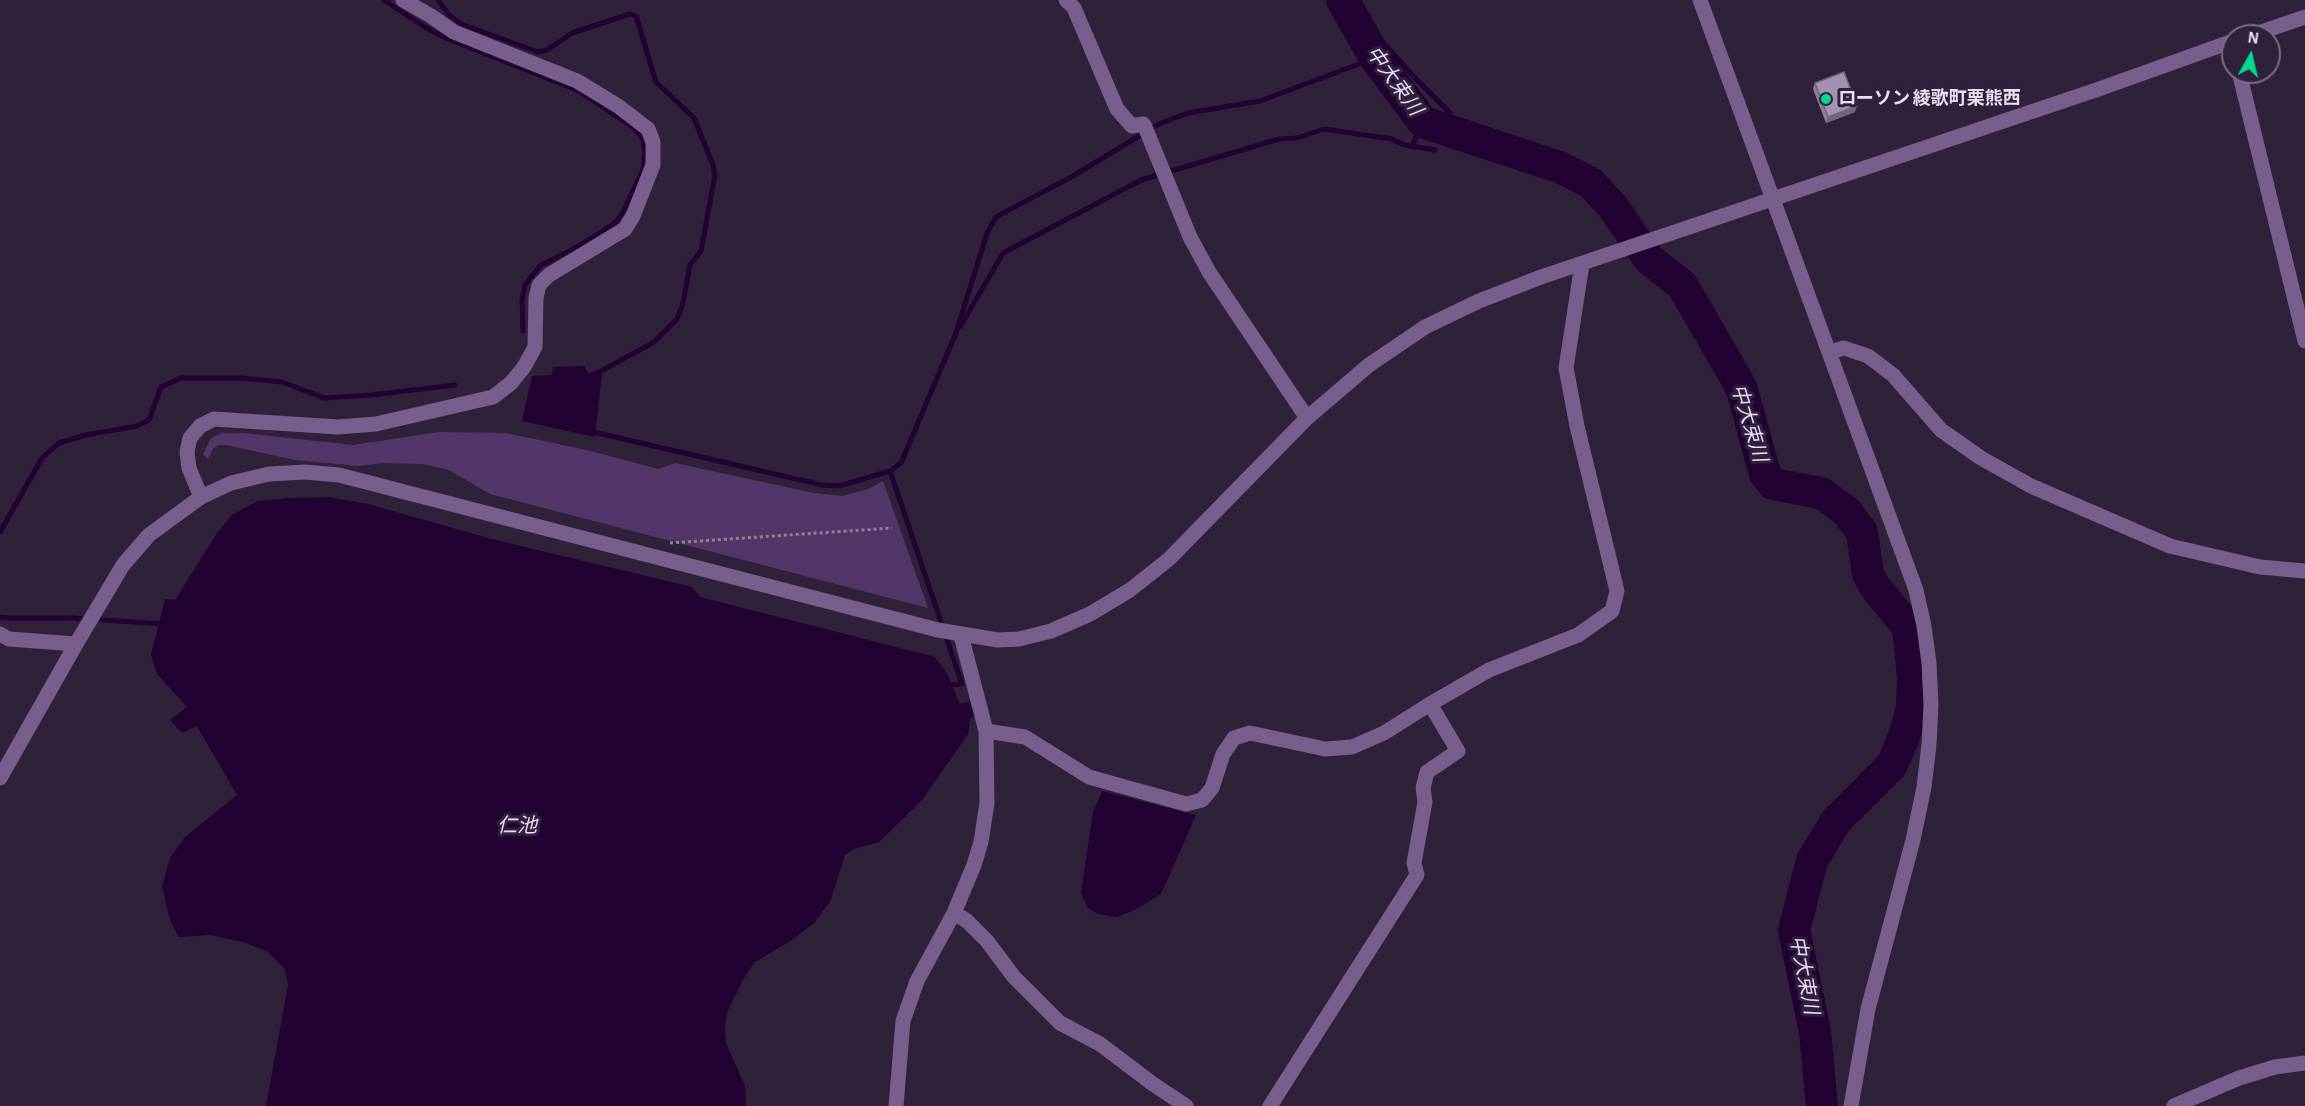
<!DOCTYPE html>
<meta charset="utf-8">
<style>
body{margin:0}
#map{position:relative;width:2305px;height:1106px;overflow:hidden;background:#2e2139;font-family:"Alegreya Sans",sans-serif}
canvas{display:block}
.north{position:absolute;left:2221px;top:24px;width:60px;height:60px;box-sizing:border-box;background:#2e2139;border:2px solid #786d82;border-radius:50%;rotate:8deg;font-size:16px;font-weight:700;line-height:24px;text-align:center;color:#e8dff0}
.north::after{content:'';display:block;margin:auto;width:21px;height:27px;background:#00d98c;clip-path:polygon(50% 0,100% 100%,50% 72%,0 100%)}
</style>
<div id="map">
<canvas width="2305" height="1106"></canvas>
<div class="north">N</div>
</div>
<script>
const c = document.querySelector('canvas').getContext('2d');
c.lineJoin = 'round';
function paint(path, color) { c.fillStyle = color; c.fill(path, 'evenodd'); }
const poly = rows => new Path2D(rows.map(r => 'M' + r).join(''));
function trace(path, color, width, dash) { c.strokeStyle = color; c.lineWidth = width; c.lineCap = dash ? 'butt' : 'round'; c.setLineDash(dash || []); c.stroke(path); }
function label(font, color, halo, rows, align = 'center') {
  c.font = font + ' "Alegreya Sans","Noto Sans JP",sans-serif'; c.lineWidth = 6; c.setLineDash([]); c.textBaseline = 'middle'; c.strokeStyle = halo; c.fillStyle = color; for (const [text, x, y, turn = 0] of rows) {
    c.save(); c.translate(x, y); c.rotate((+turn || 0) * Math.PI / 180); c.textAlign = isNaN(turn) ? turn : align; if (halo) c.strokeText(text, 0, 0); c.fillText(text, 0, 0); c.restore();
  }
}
paint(poly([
 [439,432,506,433,591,451,658,469,675,463,814,493,842,496,868,489,883,481,928,608,490,494,449,470,423,464,382,463,359,466,295,460,226,445,219,445,213,449,208,459,203,454,211,438,222,433,244,433,353,445]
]), '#533669');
paint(poly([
 [584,366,588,373,599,370,602,374,595,437,522,421,532,376,552,375,553,367],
 [328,497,368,504,492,539,692,587,700,597,935,657,947,673,960,704,971,701,976,716,970,718,968,734,922,800,879,842,854,849,845,855,830,902,814,923,792,940,755,962,745,976,727,1012,725,1028,726,1043,745,1086,746,1106,266,1106,288,985,284,968,267,951,243,942,210,935,178,937,169,916,162,886,170,858,185,837,237,795,197,726,182,733,170,720,187,707,157,674,151,655,165,599,175,600,217,533,233,514,258,501,288,498],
 [1102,791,1196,815,1161,894,1137,909,1117,917,1098,914,1087,907,1081,893,1093,812]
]), '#210233');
trace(poly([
 [384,0,428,29,448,39,577,90,634,128,643,139,645,154,643,170,623,212,615,223,579,246,540,266,525,285,522,300,523,331],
 [438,0,449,15,461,24,538,52,547,50,572,33,630,14,636,16,656,82,694,118,713,165,715,175,701,251,690,265,683,303,677,319,654,342,596,374],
 [1359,0,1382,41,1412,75,1450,113],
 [1412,146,1423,122],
 [960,327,1003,253,1141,180,1279,139,1297,138,1324,129,1392,139,1404,145,1435,150],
 [589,431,822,485,839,486,890,471],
 [0,532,42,458,59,443,86,435,137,426,149,420,161,387,181,378,240,378,282,382,324,398,371,395,455,385],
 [0,617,9,618,73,618,164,624],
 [946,685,962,684,890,471,901,463,956,333,987,233,996,217,1073,176,1159,124,1188,113,1260,101,1375,58]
]), '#210233', 5);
trace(poly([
 [1342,0,1375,58,1423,122,1559,167,1591,183,1613,207,1649,259,1682,285,1736,378,1742,390,1765,474,1773,484,1821,493,1846,511,1862,532,1868,574,1875,587,1908,627,1913,677,1912,707,1904,737,1892,765,1836,821,1812,861,1794,930,1815,1032,1822,1106]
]), '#210233', 32);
trace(poly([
 [670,543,892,528]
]), '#8d8297', 3, [3, 3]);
trace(poly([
 [1066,0,1074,8,1117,109,1132,126,1143,124,1145,127,1190,237,1209,272,1307,418],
 [2239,72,2305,341],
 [1830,352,1844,348,1868,356,1893,375,1941,430,1981,458,2031,486,2170,546,2260,567,2305,571],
 [201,497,189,468,187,452,190,438,200,426,214,419,338,427,376,424,493,397,511,383,524,367,535,347,536,298,539,285,549,275,625,229,633,216,653,165,653,142,648,129,618,106,577,81,454,32,431,16,403,0],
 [0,634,9,639,76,644],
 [986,731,1025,737,1089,777,1186,804,1202,800,1212,788,1223,754,1234,738,1250,733,1325,749,1352,747,1384,733,1430,704],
 [954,913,967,921,987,941,1014,977,1060,1023,1100,1044,1153,1084,1186,1106],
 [896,1106,903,1021,917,981,954,913,974,865,981,842,987,803,986,731,961,635],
 [1270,1106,1417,875,1414,863,1425,802,1423,788,1427,772,1458,751,1430,704,1489,670,1578,635,1612,611,1617,591,1577,426,1566,368,1582,264],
 [2174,1106,2239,1078,2275,1067,2305,1063]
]), '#775e8d', 15);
trace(poly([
 [1700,0,1916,590,1924,626,1929,663,1931,705,1929,745,1924,787,1913,840,1868,1009,1851,1106],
 [2249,36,2305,17],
 [0,778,76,644,123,565,149,535,201,497,231,483,269,474,305,472,339,475,938,630,998,640,1019,639,1051,631,1090,614,1130,590,1169,559,1307,418,1369,365,1425,327,1479,301,1541,277,2099,89,2233,41]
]), '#775e8d', 15);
paint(poly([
 [1815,83,1855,112,1826,123,1813,89]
]), '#8b7e98');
paint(poly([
 [1857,106,1855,112,1826,123,1828,117]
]), '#71667c');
const building = poly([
 [1844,72,1857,106,1828,117,1815,83,1844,72]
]);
paint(building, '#a292b1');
trace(building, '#71667c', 1.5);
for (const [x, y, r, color] of [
 [1826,99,6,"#00d98c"]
]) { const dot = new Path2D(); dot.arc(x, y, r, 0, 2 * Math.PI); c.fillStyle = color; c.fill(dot); trace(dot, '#2e2139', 2); }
label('bold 18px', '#e8dff0', '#2e2139', [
 ["ローソン 綾歌町栗熊西",1838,99]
], 'left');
label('italic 20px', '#ecd7fe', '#2e2139', [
 ["中大束川",1394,81,54],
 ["中大束川",1749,423,73],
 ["仁池",517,826],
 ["中大束川",1804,975,79]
]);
</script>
